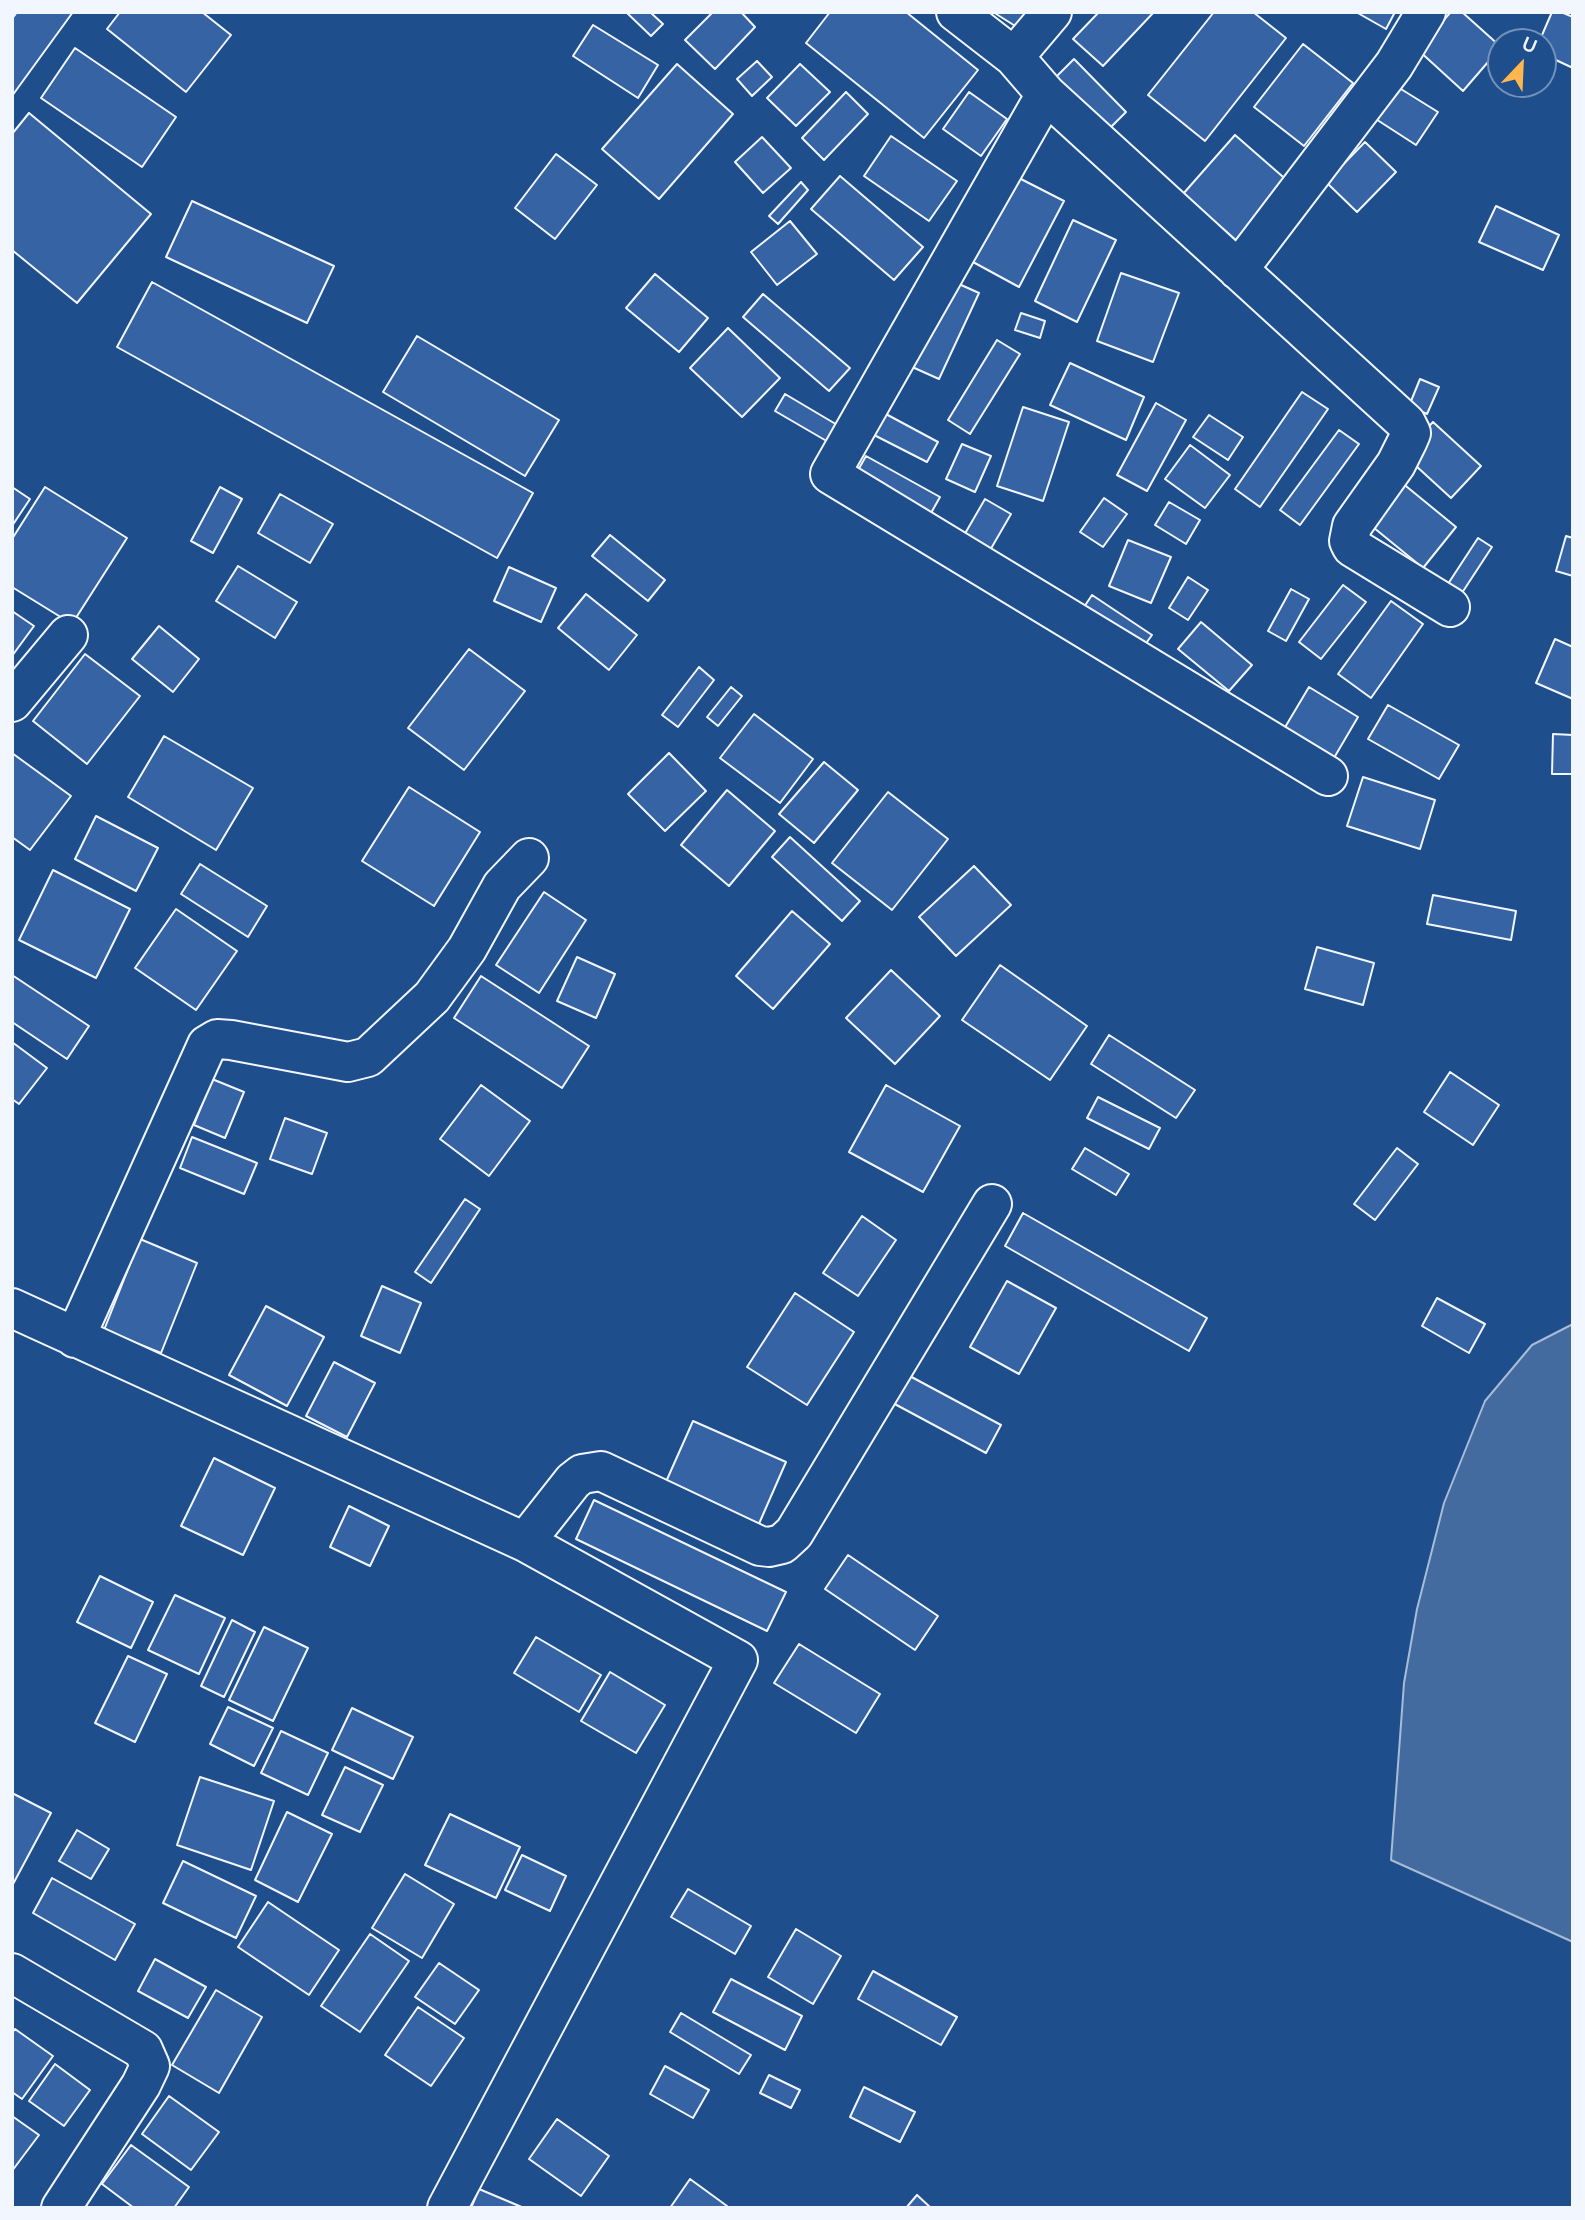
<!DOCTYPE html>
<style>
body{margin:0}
#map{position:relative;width:1585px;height:2220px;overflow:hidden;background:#1f4e8c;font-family:"Nunito Sans",sans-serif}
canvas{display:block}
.frame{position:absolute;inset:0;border:14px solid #f2f6ff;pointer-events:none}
.north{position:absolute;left:1487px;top:28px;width:70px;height:70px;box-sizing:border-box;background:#1f4e8c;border:2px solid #7391ba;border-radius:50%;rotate:23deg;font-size:19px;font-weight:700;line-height:28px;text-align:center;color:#f2f6ff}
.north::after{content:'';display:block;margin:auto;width:24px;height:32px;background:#ffb74d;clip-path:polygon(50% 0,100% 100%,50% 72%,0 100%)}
</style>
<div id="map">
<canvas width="1585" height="2220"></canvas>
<div class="frame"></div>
<div class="north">U</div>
</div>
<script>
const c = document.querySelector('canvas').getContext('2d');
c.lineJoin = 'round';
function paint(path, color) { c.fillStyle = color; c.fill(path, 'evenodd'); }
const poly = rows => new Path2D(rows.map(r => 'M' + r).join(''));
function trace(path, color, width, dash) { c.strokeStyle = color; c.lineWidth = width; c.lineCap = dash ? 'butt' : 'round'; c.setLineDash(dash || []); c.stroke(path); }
const water = poly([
 [1573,1324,1573,1942,1391,1860,1404,1683,1417,1609,1444,1503,1485,1401,1532,1345,1573,1324]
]);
paint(water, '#446ba0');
trace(water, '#a8bbd7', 2);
const building = poly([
 [17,12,73,12,12,96,12,19,17,12],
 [120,12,202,12,231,35,186,92,107,29,120,12],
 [626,12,650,12,663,24,651,36,626,12],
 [713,12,741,12,755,27,715,69,685,40,713,12],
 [830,12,906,12,978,70,924,138,806,43,830,12],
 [993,12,1030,12,1020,29,993,12],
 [1099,12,1154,12,1103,66,1073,39,1099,12],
 [1214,12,1253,12,1286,38,1205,141,1148,95,1214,12],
 [1356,12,1395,12,1386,29,1356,12],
 [1451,12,1462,12,1501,47,1463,91,1417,49,1451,12],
 [1552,12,1561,12,1573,17,1573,68,1543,54,1543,42,1539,42,1552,12],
 [593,25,658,65,638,98,573,56,593,25],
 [1303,44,1353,83,1304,146,1254,107,1303,44],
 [75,48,176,117,142,167,41,98,75,48],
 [1074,59,1126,112,1106,132,1054,79,1074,59],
 [757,61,772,77,752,96,737,79,757,61],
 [677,64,733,114,659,199,602,149,677,64],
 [800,64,830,92,796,126,767,98,800,64],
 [1388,81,1438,112,1416,145,1368,114,1388,81],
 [846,92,868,114,824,160,802,138,846,92],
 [969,92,1007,119,981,156,943,129,969,92],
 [29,113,151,214,77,303,12,250,12,134,29,113],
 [1235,135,1290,183,1238,242,1183,194,1235,135],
 [891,136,957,181,929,221,864,176,891,136],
 [762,137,791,168,763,193,735,162,762,137],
 [1365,142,1396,172,1357,212,1326,182,1365,142],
 [556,154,597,185,555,239,515,208,556,154],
 [840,176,923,247,894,280,811,209,840,176],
 [1017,177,1064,201,1019,287,973,262,1017,177],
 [801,182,808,190,778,224,769,216,801,182],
 [192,201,334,266,307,323,166,257,192,201],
 [1496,206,1559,235,1543,270,1479,242,1496,206],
 [1073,220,1116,240,1077,322,1035,301,1073,220],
 [790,221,817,254,777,285,751,252,790,221],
 [1121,273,1179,293,1153,362,1097,341,1121,273],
 [655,274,708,318,679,352,626,308,655,274],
 [950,280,979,293,939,379,910,366,950,280],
 [152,282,533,493,497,558,117,347,152,282],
 [763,294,850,368,829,391,743,317,763,294],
 [1021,313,1045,321,1040,338,1015,330,1021,313],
 [728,328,780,378,742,417,690,368,728,328],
 [417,336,559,420,525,476,383,392,417,336],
 [997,340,1020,354,970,434,948,420,997,340],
 [1070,363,1144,397,1126,440,1050,405,1070,363],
 [1420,379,1439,387,1427,414,1409,406,1420,379],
 [1302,392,1328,409,1260,507,1235,489,1302,392],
 [785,394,839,426,830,443,775,411,785,394],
 [1156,403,1186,420,1147,491,1117,475,1156,403],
 [1023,407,1069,422,1043,501,997,486,1023,407],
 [884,413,938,442,927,462,874,435,884,413],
 [1209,415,1243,437,1228,460,1193,437,1209,415],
 [1433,422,1481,466,1451,498,1403,454,1433,422],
 [1339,430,1359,444,1300,525,1280,510,1339,430],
 [962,444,991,456,975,492,946,479,962,444],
 [1190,445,1230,475,1205,508,1165,479,1190,445],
 [866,456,940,497,926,522,852,481,866,456],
 [1401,482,1456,527,1423,568,1368,523,1401,482],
 [12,487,30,499,12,526,12,487],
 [45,487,127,538,72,624,12,587,12,539,45,487],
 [220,487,242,499,213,553,191,541,220,487],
 [280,494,333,524,310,563,258,533,280,494],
 [1104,498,1127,514,1103,547,1080,532,1104,498],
 [985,499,1011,514,989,552,963,537,985,499],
 [1169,502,1200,520,1186,544,1155,525,1169,502],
 [610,535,665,580,648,601,592,556,610,535],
 [1566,536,1573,538,1573,576,1556,571,1566,536],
 [1478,538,1492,547,1458,599,1444,590,1478,538],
 [1128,540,1171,557,1151,603,1109,586,1128,540],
 [238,566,297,602,275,638,216,601,238,566],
 [509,567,556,588,541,622,494,601,509,567],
 [1188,577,1208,590,1188,620,1169,608,1188,577],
 [1343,585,1366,602,1321,659,1299,642,1343,585],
 [1291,589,1309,599,1286,641,1268,631,1291,589],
 [586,594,637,635,609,670,558,628,586,594],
 [1092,595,1152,635,1144,646,1084,607,1092,595],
 [1391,601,1423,624,1371,698,1338,674,1391,601],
 [12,611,34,626,12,656,12,611],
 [1201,622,1252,665,1229,691,1178,649,1201,622],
 [159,626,199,659,173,692,132,659,159,626],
 [1555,639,1573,647,1573,699,1536,683,1555,639],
 [469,649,525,691,464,770,408,728,469,649],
 [85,654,140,696,87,764,33,721,85,654],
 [699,667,714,680,678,727,662,715,699,667],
 [731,687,742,696,718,726,707,717,731,687],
 [1309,687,1358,717,1331,763,1281,734,1309,687],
 [1388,705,1459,745,1439,779,1368,739,1388,705],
 [754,714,813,759,780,803,720,758,754,714],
 [1553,734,1573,735,1573,774,1552,774,1553,734],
 [164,736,253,788,216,850,128,797,164,736],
 [12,753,71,796,30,850,12,837,12,753],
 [669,753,706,791,665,831,628,794,669,753],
 [824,762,858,790,814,843,779,814,824,762],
 [1363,777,1435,800,1420,849,1347,826,1363,777],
 [409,787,480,832,434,906,362,861,409,787],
 [727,790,775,831,729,886,681,845,727,790],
 [888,792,948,839,892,910,832,863,888,792],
 [96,816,158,848,136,891,75,859,96,816],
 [790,837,860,901,842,921,772,857,790,837],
 [200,864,267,906,248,937,181,894,200,864],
 [974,866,1011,905,956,956,919,917,974,866],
 [53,870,130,909,96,978,19,940,53,870],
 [544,892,586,920,539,993,496,965,544,892],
 [1433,895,1516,911,1511,940,1427,924,1433,895],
 [176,909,237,951,196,1010,135,968,176,909],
 [792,911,830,944,773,1009,736,976,792,911],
 [1317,947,1374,963,1363,1005,1305,989,1317,947],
 [577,957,615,974,596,1018,557,1001,577,957],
 [1000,965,1087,1026,1050,1080,962,1020,1000,965],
 [891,970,940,1016,895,1064,846,1018,891,970],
 [12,975,89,1026,67,1059,12,1022,12,975],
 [481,976,589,1046,562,1088,454,1018,481,976],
 [1109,1035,1195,1090,1176,1118,1091,1064,1109,1035],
 [12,1042,47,1068,19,1104,12,1099,12,1042],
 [1450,1072,1499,1105,1473,1145,1424,1112,1450,1072],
 [212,1079,244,1092,225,1138,194,1125,212,1079],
 [481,1085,530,1121,489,1176,440,1139,481,1085],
 [886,1085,960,1126,923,1192,849,1152,886,1085],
 [1098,1097,1160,1128,1149,1149,1087,1118,1098,1097],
 [285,1118,327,1133,312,1174,270,1159,285,1118],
 [192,1137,257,1163,244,1194,180,1168,192,1137],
 [1085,1148,1129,1174,1116,1195,1072,1169,1085,1148],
 [1397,1148,1418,1164,1375,1220,1354,1204,1397,1148],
 [465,1199,480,1209,431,1283,415,1272,465,1199],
 [1023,1213,1207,1318,1189,1351,1005,1246,1023,1213],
 [862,1216,896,1240,858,1296,823,1273,862,1216],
 [140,1239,197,1263,161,1353,104,1330,140,1239],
 [1007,1281,1056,1308,1019,1374,970,1347,1007,1281],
 [382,1286,421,1303,400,1353,361,1336,382,1286],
 [795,1293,854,1332,807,1405,747,1367,795,1293],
 [1437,1298,1485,1324,1469,1353,1422,1326,1437,1298],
 [266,1306,324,1337,287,1406,229,1375,266,1306],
 [334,1362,375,1383,347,1437,306,1416,334,1362],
 [906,1374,1001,1425,986,1453,891,1402,906,1374],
 [693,1421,786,1462,758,1526,665,1484,693,1421],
 [214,1458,275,1488,243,1555,181,1526,214,1458],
 [594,1500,786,1592,767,1631,576,1539,594,1500],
 [349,1506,389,1526,370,1566,330,1547,349,1506],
 [848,1555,938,1616,915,1650,825,1589,848,1555],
 [100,1576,153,1602,131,1648,77,1622,100,1576],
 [175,1595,225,1618,199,1674,148,1650,175,1595],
 [232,1620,255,1632,224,1697,201,1686,232,1620],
 [264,1627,308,1648,273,1721,229,1700,264,1627],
 [536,1637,601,1675,579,1712,514,1673,536,1637],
 [799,1644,880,1694,856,1733,774,1683,799,1644],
 [128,1656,167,1674,135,1742,95,1723,128,1656],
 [610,1672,665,1705,636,1753,581,1721,610,1672],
 [228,1707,273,1728,254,1766,210,1744,228,1707],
 [352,1708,413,1737,393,1779,332,1750,352,1708],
 [281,1731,328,1753,308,1795,261,1773,281,1731],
 [345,1767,383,1785,360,1832,322,1815,345,1767],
 [200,1777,274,1801,251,1870,177,1845,200,1777],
 [12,1793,51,1813,12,1886,12,1793],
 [287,1812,332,1834,298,1902,255,1880,287,1812],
 [450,1814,520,1847,496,1898,425,1865,450,1814],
 [77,1830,109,1849,91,1879,59,1861,77,1830],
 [522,1855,566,1876,550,1911,505,1890,522,1855],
 [183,1861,256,1896,236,1938,163,1903,183,1861],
 [405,1874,454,1904,422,1958,372,1928,405,1874],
 [52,1878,135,1924,115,1960,33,1913,52,1878],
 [688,1889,751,1926,735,1954,671,1917,688,1889],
 [268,1902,339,1950,309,1995,238,1947,268,1902],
 [796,1929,841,1956,813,2004,768,1977,796,1929],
 [370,1934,409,1961,360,2032,321,2006,370,1934],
 [155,1959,206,1987,188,2018,138,1991,155,1959],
 [439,1963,479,1990,455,2024,415,1997,439,1963],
 [873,1971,957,2017,941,2045,858,1999,873,1971],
 [731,1979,802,2016,785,2050,713,2012,731,1979],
 [216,1990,262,2017,219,2093,172,2065,216,1990],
 [418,2007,464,2038,431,2086,385,2055,418,2007],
 [681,2013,751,2055,739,2074,670,2032,681,2013],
 [15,2029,53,2056,22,2099,12,2092,12,2033,15,2029],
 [55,2064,90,2090,64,2126,29,2101,55,2064],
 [665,2066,709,2090,693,2118,650,2094,665,2066],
 [769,2075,800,2090,791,2108,760,2093,769,2075],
 [864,2087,915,2112,900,2142,850,2117,864,2087],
 [169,2096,219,2132,191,2170,142,2134,169,2096],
 [12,2116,39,2135,12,2171,12,2116],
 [557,2119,609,2156,581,2196,529,2159,557,2119],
 [131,2145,189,2187,174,2208,134,2208,102,2184,131,2145],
 [690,2179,727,2206,726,2208,670,2208,690,2179],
 [479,2189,524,2208,471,2208,479,2189],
 [917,2195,931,2208,906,2208,917,2195]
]);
paint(building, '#3563a3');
trace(building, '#f2f6ff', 2);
const minor = poly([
 [956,12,1014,57,1046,94,1406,423,1411,433,1408,440,1396,464,1352,526,1349,541,1352,547,1450,607],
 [1014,57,1052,12],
 [1046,94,830,474,1328,776],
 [1238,270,1394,65,1426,12],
 [12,702,68,635],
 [12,1308,525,1542,738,1660,447,2208],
 [75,1338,207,1045,217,1039,231,1040,348,1062,368,1057,432,997,467,949,502,886,529,858],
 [525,1542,573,1481,582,1474,601,1471,760,1546,769,1547,782,1544,794,1533,992,1204],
 [12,1973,143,2050,150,2066,141,2085,61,2208]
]);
trace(minor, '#f2f6ff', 42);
trace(minor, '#1f4e8c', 38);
</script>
